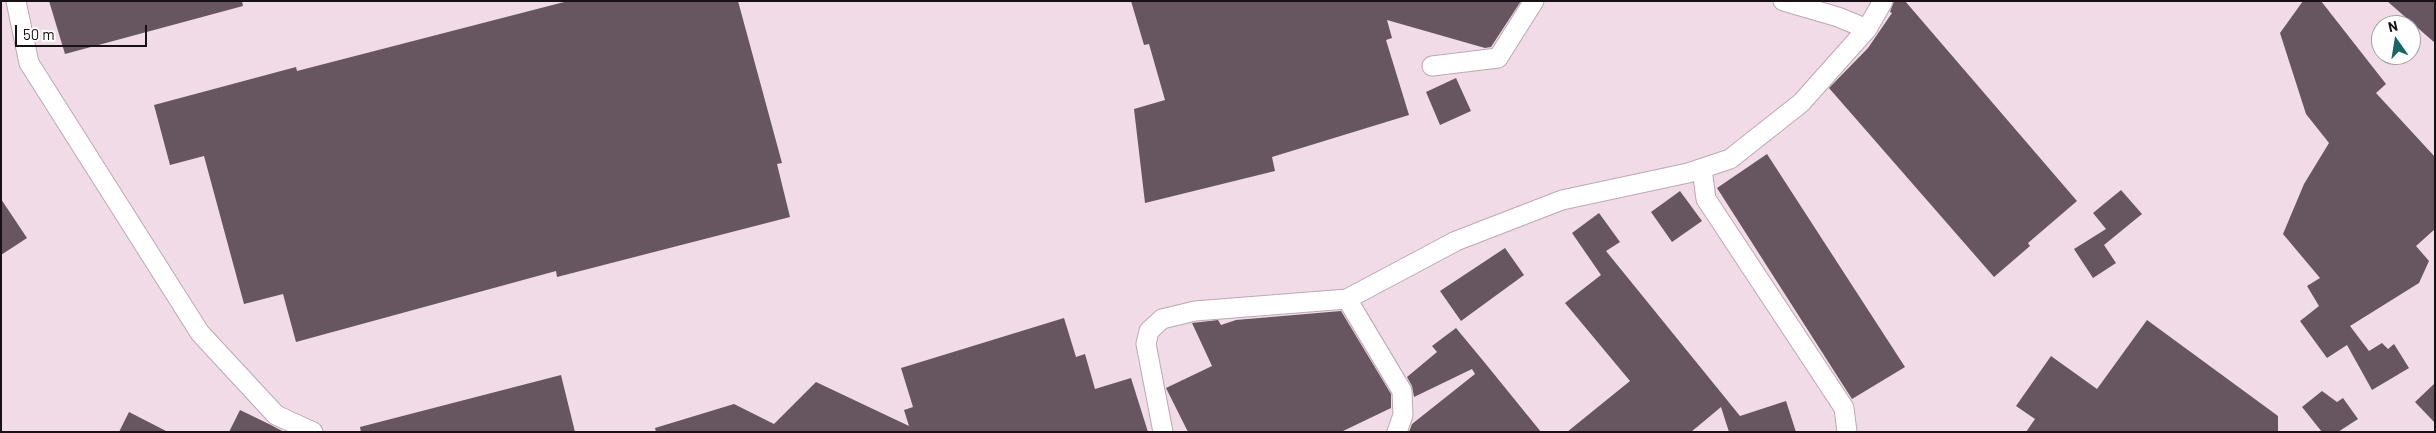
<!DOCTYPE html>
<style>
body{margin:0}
#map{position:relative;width:2436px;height:433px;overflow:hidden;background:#f0dbe6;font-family:Barlow,sans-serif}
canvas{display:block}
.frame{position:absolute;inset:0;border:2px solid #171014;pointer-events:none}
.north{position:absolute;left:2371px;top:15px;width:50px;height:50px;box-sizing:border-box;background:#fff;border:1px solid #a29fa1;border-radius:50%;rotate:347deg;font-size:14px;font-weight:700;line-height:20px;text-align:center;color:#171014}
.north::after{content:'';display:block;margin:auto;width:18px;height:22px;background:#176665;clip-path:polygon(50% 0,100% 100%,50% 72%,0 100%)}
.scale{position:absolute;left:15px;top:25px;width:132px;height:22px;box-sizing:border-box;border:2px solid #171014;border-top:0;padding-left:6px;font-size:15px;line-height:18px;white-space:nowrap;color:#171014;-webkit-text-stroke:4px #fff;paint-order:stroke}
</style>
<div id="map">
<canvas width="2436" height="433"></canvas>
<div class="frame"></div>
<div class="north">N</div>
<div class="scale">50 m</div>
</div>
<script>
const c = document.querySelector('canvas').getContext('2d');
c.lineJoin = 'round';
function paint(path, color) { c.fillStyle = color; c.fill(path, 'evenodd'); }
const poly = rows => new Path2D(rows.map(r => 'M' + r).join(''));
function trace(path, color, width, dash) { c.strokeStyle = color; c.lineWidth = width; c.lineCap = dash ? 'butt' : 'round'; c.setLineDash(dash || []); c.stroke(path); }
paint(poly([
 [49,1,242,1,243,6,65,54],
 [568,1,738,1,782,163,777,164,790,217,557,277,556,271,296,342,283,294,244,304,204,156,170,165,154,105,296,67,297,71],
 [1131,1,1521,1,1491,47,1485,48,1387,20,1392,38,1386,40,1409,115,1272,157,1275,171,1145,203,1134,109,1165,100,1149,44,1144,45],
 [1894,1,1905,1,2077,201,2028,243,2030,246,1994,277,1829,88,1868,48,1892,13,1890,12],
 [2303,1,2321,1,2386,84,2376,93,2435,157,2435,229,2416,246,2429,261,2419,283,2350,326,2369,351,2382,343,2388,349,2394,344,2409,368,2372,390,2347,345,2327,358,2300,321,2319,306,2307,286,2320,278,2283,234,2304,184,2329,143,2306,114,2280,33],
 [2387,1,2435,1,2435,43],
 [1456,78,1471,111,1440,125,1426,92],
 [1767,154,1905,367,1852,399,1717,188],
 [2121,190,2142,214,2104,245,2116,263,2093,278,2074,249,2106,229,2093,213],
 [1680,191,1702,221,1672,242,1651,212],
 [1,199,27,238,1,255],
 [1599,213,1620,242,1606,251,1740,416,1786,401,1796,432,1729,432,1721,407,1691,432,1567,432,1630,381,1565,303,1601,275,1572,233],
 [1505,248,1524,275,1461,321,1440,291],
 [1341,311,1391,394,1391,408,1341,432,1188,432,1166,388,1212,366,1192,323,1218,320,1221,325,1236,320],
 [1064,318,1076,357,1085,354,1095,389,1131,378,1148,432,656,432,655,428,734,404,774,424,816,382,909,426,904,410,913,407,901,368],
 [2147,320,2278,416,2278,432,2026,432,2035,419,2016,406,2051,356,2097,389],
 [1456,328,1485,363,1541,432,1409,432,1412,424,1475,374,1472,369,1414,397,1412,386,1407,377,1437,352,1432,346],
 [561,375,575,432,361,432,360,427],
 [2435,383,2435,423,2415,402],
 [2322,391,2337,402,2343,398,2358,419,2338,432,2322,432,2302,407],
 [240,410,271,425,284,432,229,432],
 [129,412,168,432,119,432]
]), '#67565f');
const minor = poly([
 [16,1,29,63,200,333,276,415,313,432],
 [1783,1,1838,17,1867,29],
 [1432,66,1498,58,1534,1],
 [1702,169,1706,199,1844,408,1847,432],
 [1347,299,1402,391,1403,415,1397,432],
 [1163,432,1146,344,1149,331,1162,319,1195,311,1347,299,1456,241,1562,200,1688,173,1730,159,1801,103,1867,29,1883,1]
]);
trace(minor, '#bca8b3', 21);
trace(minor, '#fff', 19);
</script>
